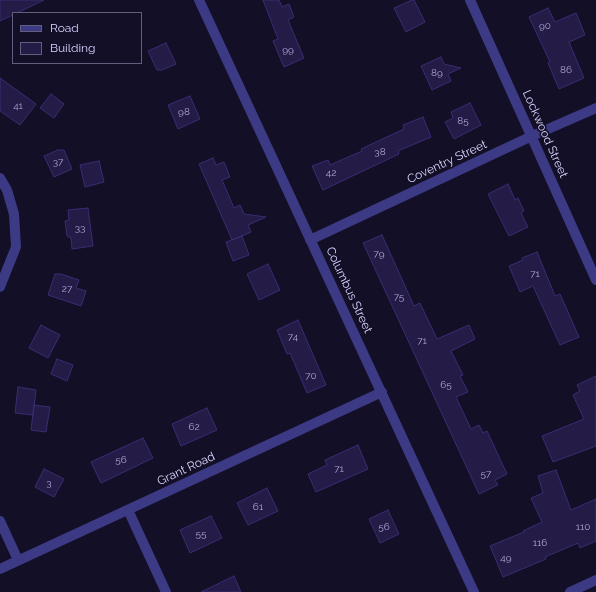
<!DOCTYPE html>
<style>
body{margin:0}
#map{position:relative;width:596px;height:592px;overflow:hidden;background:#130f26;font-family:Raleway,sans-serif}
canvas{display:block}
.legend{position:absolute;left:12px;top:12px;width:130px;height:52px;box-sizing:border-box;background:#130f26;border:1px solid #625e7d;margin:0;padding:5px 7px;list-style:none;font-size:12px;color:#d9d4ff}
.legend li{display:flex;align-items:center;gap:8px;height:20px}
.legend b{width:20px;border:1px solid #625e7d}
</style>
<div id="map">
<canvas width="596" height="592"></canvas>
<ul class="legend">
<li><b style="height:5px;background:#3d3a85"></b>Road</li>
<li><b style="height:11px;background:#241b47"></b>Building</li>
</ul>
</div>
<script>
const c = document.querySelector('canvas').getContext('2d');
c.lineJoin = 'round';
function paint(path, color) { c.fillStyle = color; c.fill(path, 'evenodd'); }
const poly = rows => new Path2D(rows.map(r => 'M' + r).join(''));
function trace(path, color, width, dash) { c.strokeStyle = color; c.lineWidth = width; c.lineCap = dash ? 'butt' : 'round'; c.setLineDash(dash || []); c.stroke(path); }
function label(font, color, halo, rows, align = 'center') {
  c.font = font + ' Raleway,sans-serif'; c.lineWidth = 3.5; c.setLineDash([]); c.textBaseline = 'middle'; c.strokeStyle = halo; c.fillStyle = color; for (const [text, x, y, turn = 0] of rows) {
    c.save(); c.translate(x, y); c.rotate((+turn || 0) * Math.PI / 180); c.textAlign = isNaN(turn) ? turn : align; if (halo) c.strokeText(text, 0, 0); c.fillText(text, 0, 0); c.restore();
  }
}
const building = poly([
 [0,0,44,0,17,13,13,13,13,15,0,21,0,0],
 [263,0,279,0,282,7,289,4,294,17,288,20,304,58,284,67,273,41,278,39,263,0],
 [412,0,414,0,425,22,406,32,394,8,412,0],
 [548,8,555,22,576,13,585,35,569,42,584,78,559,89,548,63,550,62,529,17,548,8],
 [166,43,176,64,162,70,157,70,148,51,166,43],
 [441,57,444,64,461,68,448,74,451,81,432,90,421,66,441,57],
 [0,78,36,104,20,125,0,111,0,78],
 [51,94,64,104,54,118,40,108,51,94],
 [190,96,200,119,178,129,168,105,190,96],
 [470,103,481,125,454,139,445,122,453,118,451,112,470,103],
 [423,117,431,137,398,151,399,154,323,190,312,166,328,160,330,165,362,151,361,149,404,129,403,125,423,117],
 [58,150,64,150,72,169,54,177,44,156,58,150],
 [213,158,216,165,224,162,230,177,222,180,234,208,240,205,244,214,266,217,248,225,251,232,232,240,199,164,213,158],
 [99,161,104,182,85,187,80,165,99,161],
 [508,184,515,200,518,198,524,211,521,213,528,227,509,236,488,194,508,184],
 [88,208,93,246,72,249,71,238,67,236,65,221,69,220,68,210,88,208],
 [382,235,414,306,420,303,437,339,469,325,475,339,451,351,463,375,460,376,468,392,456,397,471,429,479,425,483,433,487,431,507,474,495,480,498,485,479,494,363,243,382,235],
 [242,236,249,255,233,261,226,242,242,236],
 [537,252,555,296,560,294,579,337,560,345,533,286,520,292,509,266,523,260,522,258,537,252],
 [268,264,280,290,259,300,247,274,268,264],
 [55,274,61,274,79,280,76,288,86,291,81,306,48,295,55,274],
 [298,320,326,385,307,393,290,353,287,354,277,330,298,320],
 [41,325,60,335,48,358,29,348,41,325],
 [57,359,73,365,67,381,51,374,57,359],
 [596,376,596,446,553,462,542,436,584,419,573,395,580,391,577,385,596,376],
 [18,387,36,390,33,415,15,413,18,387],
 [34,405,50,407,46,432,31,430,34,405],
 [207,408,217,430,181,446,172,424,207,408],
 [143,438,153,458,101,483,91,462,143,438],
 [358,445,368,469,316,492,308,474,327,465,325,460,358,445],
 [44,469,64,479,54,497,35,487,44,469],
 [556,470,571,510,596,499,596,541,580,548,578,543,545,557,546,559,503,577,490,546,524,532,523,531,542,522,531,498,543,493,538,476,556,470],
 [267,488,278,511,248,525,237,503,267,488],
 [388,510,399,534,380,543,369,519,388,510],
 [211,516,222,538,190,553,180,530,211,516],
 [234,576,241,592,201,592,234,576]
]);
paint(building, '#241b47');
trace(building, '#3b2d73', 1);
trace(poly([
 [199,0,474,592],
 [470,0,596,280],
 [0,178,7,190,14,214,16,247,0,287],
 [310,240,532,136,596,108],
 [128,510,166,592],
 [0,521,18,560],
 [0,569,382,392]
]), '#3d3a85', 10);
trace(poly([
 [570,592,596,580]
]), '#3d3a85', 10);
label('10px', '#aca6d1', null, [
 ["90",545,26],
 ["99",288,50],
 ["86",566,70],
 ["89",437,73],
 ["41",18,106],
 ["98",184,112],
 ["85",463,121],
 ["38",380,152],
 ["37",58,162],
 ["42",331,173],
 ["33",80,228],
 ["79",379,254],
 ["71",535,274],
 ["27",67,289],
 ["75",399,297],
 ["74",293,337],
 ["71",422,341],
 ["70",311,376],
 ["65",446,385],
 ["62",194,427],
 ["56",121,460],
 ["71",339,469],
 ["57",486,474],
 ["3",49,483],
 ["61",258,507],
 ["56",384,527],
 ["110",583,527],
 ["55",201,534],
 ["116",540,543],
 ["49",506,558]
]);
label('12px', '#d9d4ff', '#130f26', [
 ["Lockwood Street",545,134,66],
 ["Coventry Street",447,162,-25],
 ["Columbus Street",349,290,65],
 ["Grant Road",186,469,-25]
]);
</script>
